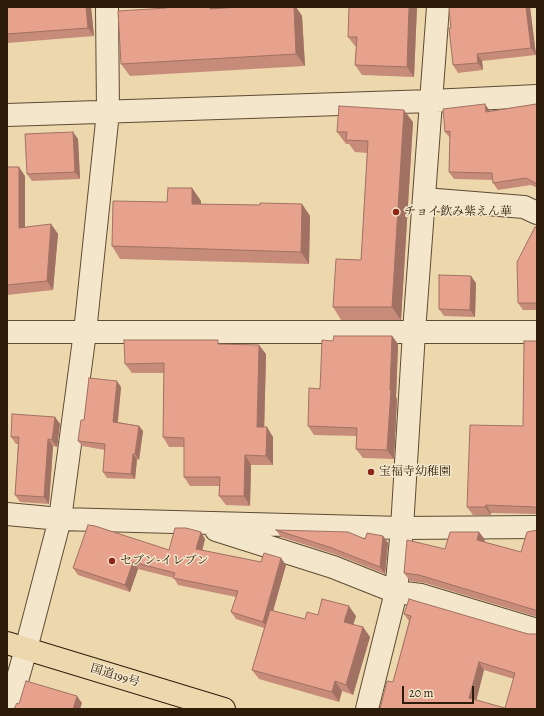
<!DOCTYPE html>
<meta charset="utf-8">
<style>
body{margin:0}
#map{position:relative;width:544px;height:716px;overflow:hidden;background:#edd8ae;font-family:Alegreya,serif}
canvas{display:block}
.frame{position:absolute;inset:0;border:8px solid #2d1c0a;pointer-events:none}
.scale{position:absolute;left:402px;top:686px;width:72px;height:18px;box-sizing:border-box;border:2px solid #2d1c0a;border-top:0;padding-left:5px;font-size:12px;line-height:14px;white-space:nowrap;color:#2d1c0a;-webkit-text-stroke:3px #f3e6ca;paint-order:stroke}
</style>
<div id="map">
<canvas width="544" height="716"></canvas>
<div class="frame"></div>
<div class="scale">20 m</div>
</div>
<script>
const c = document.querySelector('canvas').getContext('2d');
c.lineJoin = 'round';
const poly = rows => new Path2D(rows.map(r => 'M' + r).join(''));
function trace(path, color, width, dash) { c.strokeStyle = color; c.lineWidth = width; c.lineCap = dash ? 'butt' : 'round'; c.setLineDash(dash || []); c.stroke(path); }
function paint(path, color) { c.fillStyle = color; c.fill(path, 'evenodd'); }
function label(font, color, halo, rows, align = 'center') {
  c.font = font + ' Alegreya,"Noto Serif JP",serif'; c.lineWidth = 3; c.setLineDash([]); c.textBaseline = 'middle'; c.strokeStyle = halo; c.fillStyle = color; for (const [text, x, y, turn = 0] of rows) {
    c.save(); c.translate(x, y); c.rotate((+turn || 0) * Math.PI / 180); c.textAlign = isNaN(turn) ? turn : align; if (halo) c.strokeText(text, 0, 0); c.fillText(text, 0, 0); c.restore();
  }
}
const minor = poly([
 [7,115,431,101,537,96],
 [424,199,524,207,537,213],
 [7,332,537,332],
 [7,514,60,519,402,528,537,527],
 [216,530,333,567,396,592,421,595,537,630],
 [9,709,26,649,60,519,85,332,108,112,107,7],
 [367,709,396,592,402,528,414,332,438,7]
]);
const highway = poly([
 [7,643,224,709]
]);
trace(minor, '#5d4b33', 24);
trace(highway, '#2d1c0a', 24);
trace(minor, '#f3e6ca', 22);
trace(highway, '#edd8ae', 22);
paint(poly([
 [7,7,91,7,94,36,7,43],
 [239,7,296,7,302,16,305,66,130,76,121,64,218,8],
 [417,7,414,77,362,75,355,65,356,46,355,46,348,37],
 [530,7,536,55,482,61,483,70,458,73,453,65],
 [536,104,537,106,537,188,531,185,498,190,493,183,493,180,454,179,449,172,450,138,445,132,490,111],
 [413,122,401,320,341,320,333,307,361,260,367,153,355,152,349,144,346,144,337,132],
 [78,139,80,179,32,181,27,174],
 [7,167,25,176,25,227,51,224,58,234,53,290,7,295],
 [192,188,201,201,201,204,260,205,302,204,310,216,309,264,120,259,112,246,167,202],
 [537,229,537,310,523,310,518,303],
 [476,283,475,317,444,316,439,309],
 [392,336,398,344,396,397,397,399,394,459,363,458,356,449,357,436,314,435,308,426,333,341],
 [537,341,537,514,491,513,491,515,473,515,467,507,523,426],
 [221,344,266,354,264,427,273,437,273,465,251,465,250,506,226,505,219,496,219,486,190,486,184,477,184,447,169,447,163,437,164,373,132,373,125,364],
 [121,387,118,422,139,426,143,431,139,460,137,459,135,479,107,478,103,472,105,450,82,446,78,441,84,420],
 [55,417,60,424,57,447,53,446,49,504,20,502,15,495,18,444,16,444,11,437],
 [276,530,365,539,383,536,388,543,385,574,337,555,281,537],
 [537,530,537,617,425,583,410,581,404,573,445,549,479,532,485,540,484,542,521,552],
 [205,539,202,550,261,562,286,565,273,611,305,619,318,615,356,616,353,625,363,627,370,637,353,695,342,691,339,702,259,679,252,670,264,628,236,619,231,612,236,597,178,585,174,578,138,569,130,592,78,575,73,568,169,550],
 [404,614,528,634,535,634,537,709,380,709,393,682,409,621],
 [484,670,514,679,505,708,476,700]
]), '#c68b79');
paint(poly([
 [86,7,91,7,94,36,88,28],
 [210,7,218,7,218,21,210,9],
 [294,7,296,7,302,16,305,66,296,54],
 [409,7,417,7,414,77,407,67],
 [526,7,530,7,536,55,531,48],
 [477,54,482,61,483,70,478,63],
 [485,104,490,111,486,112],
 [404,110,413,122,401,320,392,307],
 [73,132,78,139,80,179,75,172],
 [19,167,25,176,25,237,19,228],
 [192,188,201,201,201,216,192,204],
 [302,204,310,216,309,264,301,252],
 [51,224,58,234,53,290,47,281],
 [471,276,476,283,475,317,470,310],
 [392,336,398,344,396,397,397,399,394,459,387,450],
 [259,345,266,354,264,436,257,427],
 [117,381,121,387,117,427,113,422],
 [55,417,60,424,57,447,52,440],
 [139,426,143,431,139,460,135,454],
 [267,427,273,437,273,465,266,456],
 [48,439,53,446,49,504,44,497],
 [133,454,137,459,135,479,131,474],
 [245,455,251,465,250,506,244,496],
 [486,505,491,513,491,515,485,507],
 [201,532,205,539,201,556,196,549],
 [479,532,485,540,483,548,477,540],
 [383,536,388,543,385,574,380,567],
 [281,558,286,565,268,629,263,622],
 [133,562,138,569,130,592,125,585],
 [349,606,356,616,351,632,344,622],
 [363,627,370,637,353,695,346,685],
 [479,662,484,670,475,706,469,698],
 [335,681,342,691,339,702,332,692],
 [77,696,82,703,80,709,73,709]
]), '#a17163');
const building = poly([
 [7,7,86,7,88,28,7,34,7,7],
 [167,7,210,7,210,9,239,7,294,7,296,54,121,64,118,11,167,8,167,7],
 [349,7,409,7,407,67,355,65,357,37,348,37,349,7],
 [449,7,526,7,531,48,477,54,478,63,453,65,449,28,451,28,449,7],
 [485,104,486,112,536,104,537,111,537,184,526,178,493,183,492,173,449,172,450,131,445,132,443,109,485,104],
 [339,106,404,110,392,307,333,307,336,259,361,260,368,141,346,140,347,132,337,132,339,106],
 [73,132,75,172,27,174,25,134,73,132],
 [7,167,19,167,19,228,51,224,47,281,7,285,7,167],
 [168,188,192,188,192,204,260,205,260,203,302,204,301,252,112,246,113,201,167,202,168,188],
 [535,227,537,229,537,303,518,303,517,262,535,227],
 [439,275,471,276,470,310,439,309,439,275],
 [334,336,392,336,390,390,391,390,387,450,356,449,357,428,308,426,309,388,320,389,322,340,333,341,334,336],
 [124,340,218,340,218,344,259,345,257,427,267,427,266,456,245,455,244,496,219,496,220,477,184,477,184,438,163,437,164,363,125,364,124,340],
 [524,341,537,341,537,509,535,507,486,505,485,507,467,507,470,425,523,426,524,341],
 [89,378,117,381,113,422,139,426,135,454,133,454,131,474,103,472,105,444,78,441,81,420,84,420,89,378],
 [12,414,55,417,52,440,48,439,44,497,15,495,19,437,11,437,12,414],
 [88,525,95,526,169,550,175,528,186,528,201,532,196,549,261,562,264,553,281,558,263,622,231,612,238,591,173,578,175,573,133,562,125,585,73,568,88,525],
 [276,530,348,532,365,539,367,533,383,536,380,567,332,548,276,530],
 [537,530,537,611,535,610,419,575,404,573,407,540,445,549,450,532,479,532,477,540,521,552,527,532,537,530],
 [322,599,349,606,344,622,363,627,346,685,335,681,332,692,252,670,270,610,305,619,307,612,318,615,322,599],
 [409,599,528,634,535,634,537,633,537,709,380,709,387,681,393,682,411,616,404,614,409,599],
 [479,662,515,673,505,708,469,698,479,662],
 [26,681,77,696,73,709,14,709,17,703,19,704,26,681]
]);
paint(building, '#e6a28d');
trace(building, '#a17163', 1);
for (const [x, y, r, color] of [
 [396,212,4,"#8f2418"],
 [371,472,4,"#8f2418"],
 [112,561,4,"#8f2418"]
]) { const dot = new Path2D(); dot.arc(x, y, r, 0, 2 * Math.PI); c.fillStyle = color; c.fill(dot); trace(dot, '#f3e6ca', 1.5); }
label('12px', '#2d1c0a', '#f3e6ca', [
 ["チョイ飲み紫えん華",404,212],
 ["宝福寺幼稚園",379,472],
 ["セブン-イレブン",120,561]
], 'left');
label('12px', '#2d1c0a', '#f3e6ca', [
 ["国道199号",115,676,17]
]);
</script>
